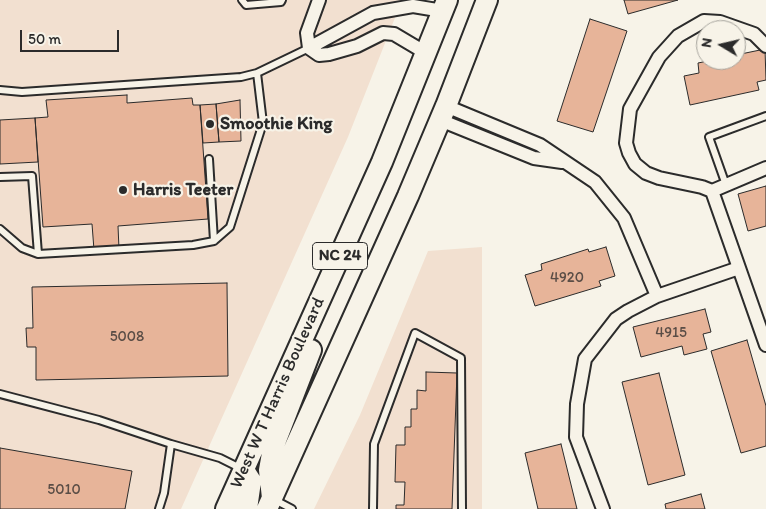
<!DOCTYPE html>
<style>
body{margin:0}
#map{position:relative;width:766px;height:509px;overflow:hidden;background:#f7f3e8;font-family:Itim,sans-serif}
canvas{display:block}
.north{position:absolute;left:696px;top:20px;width:50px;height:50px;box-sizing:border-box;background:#f7f3e8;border:1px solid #a5a39c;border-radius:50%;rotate:279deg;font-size:14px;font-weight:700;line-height:20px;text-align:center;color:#2b2b2b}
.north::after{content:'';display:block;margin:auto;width:18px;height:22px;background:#2b2b2b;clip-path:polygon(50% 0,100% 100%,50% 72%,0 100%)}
.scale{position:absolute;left:20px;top:30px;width:99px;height:22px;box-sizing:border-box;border:2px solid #2b2b2b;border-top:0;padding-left:6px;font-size:15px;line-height:18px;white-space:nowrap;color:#2b2b2b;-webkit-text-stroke:4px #f7f3e8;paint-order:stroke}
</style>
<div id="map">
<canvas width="766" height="509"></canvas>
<div class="north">N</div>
<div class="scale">50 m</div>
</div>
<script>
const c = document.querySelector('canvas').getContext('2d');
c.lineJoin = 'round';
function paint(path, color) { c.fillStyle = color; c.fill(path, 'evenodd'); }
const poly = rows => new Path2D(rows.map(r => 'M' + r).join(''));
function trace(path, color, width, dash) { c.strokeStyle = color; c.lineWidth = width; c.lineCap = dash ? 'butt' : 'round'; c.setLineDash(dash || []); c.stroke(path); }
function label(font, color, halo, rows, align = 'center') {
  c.font = font + ' Itim,sans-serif'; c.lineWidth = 4.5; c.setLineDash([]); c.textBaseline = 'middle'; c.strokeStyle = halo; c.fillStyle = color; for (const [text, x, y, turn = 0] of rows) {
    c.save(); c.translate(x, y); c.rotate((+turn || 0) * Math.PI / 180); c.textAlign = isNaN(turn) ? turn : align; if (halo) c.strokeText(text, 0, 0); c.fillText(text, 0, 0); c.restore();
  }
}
paint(poly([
 [0,0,402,0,348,137,181,509,0,509],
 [482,247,482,509,314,509,360,415,428,251]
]), '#f2e0d0');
const building = poly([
 [624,0,678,0,628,14,624,0],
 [590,19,627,31,593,132,557,121,590,19],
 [765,49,766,80,757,82,759,90,690,105,684,76,699,73,698,63,713,60,736,60,736,55,765,49],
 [127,95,127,103,192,98,193,105,200,105,208,219,118,226,119,249,94,250,92,224,43,227,35,118,48,117,46,100,127,95],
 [240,100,241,141,219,142,216,104,240,100],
 [216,104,219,142,203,143,200,105,216,104],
 [35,118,38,162,0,164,0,120,35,118],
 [766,186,766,226,748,231,738,194,766,186],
 [606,247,615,276,599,281,601,286,535,306,525,275,542,270,541,264,588,249,589,252,606,247],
 [227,283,228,376,36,380,36,347,27,347,26,328,33,328,32,287,227,283],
 [705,309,711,332,703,334,707,349,684,355,682,346,641,357,633,327,705,309],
 [747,340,766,406,766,446,741,453,711,351,747,340],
 [426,372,457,373,452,509,396,509,396,505,404,505,405,482,395,482,396,445,405,445,405,427,411,427,411,409,417,409,417,390,426,391,426,372],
 [659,373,685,475,648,485,622,382,659,373],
 [561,444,577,509,538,509,525,453,561,444],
 [0,448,132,471,125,509,0,509,0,448],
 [701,494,705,509,666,509,665,504,701,494]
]);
paint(building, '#e7b499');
trace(building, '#2b2b2b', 1);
const service = poly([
 [242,0,246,5,281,2,282,0],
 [0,90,22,92,241,77,257,73,309,48],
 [209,159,214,241],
 [0,177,32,176,38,254],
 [726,185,709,137,766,116],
 [0,229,22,248,38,254,193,245,214,241,230,227,263,123,257,73],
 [0,394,99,420,171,444,164,493,159,509],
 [171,444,220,458,240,468],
 [273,499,292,509],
 [373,509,374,444,415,333,461,358,462,509]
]);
const minor = poly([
 [766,46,754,34,720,22,704,21,678,36,659,57,630,109,626,143,629,153,635,164,646,173,659,178,702,187,712,191,766,345],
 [309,48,373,13,413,6,443,11],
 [309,48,319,55,329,54,357,46,383,33,394,34,426,53],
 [309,48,307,33,319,0],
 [446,106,540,145,595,182,624,218,657,296],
 [440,120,534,158,562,162],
 [712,191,766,168],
 [603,509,576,437,577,404,585,359,616,319,628,311,657,296,739,268]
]);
const primary = poly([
 [244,470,251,481,247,509],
 [272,498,269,470,273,448,311,350],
 [226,509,382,162,447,0],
 [267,509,408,196,446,106,487,0]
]);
trace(service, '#2b2b2b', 10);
trace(minor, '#2b2b2b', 16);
trace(primary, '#2b2b2b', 24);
trace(service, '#f7f3e8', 6);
trace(minor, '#f7f3e8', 12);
trace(primary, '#f7f3e8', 20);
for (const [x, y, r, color] of [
 [210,124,5,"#2b2b2b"],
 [123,190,5,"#2b2b2b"]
]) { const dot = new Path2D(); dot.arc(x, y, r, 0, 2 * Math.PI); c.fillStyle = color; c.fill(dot); trace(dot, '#f7f3e8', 2); }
label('15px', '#5a4d46', null, [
 ["4920",567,278],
 ["4915",671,333],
 ["5008",127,337],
 ["5010",64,490]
]);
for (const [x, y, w] of [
 [340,256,55]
]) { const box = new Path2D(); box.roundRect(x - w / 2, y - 13.5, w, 27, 4); c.fillStyle = '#f7f3e8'; c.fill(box); trace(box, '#2b2b2b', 1); }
label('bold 16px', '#2b2b2b', null, [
 ["NC 24",340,256]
]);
label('bold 18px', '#2b2b2b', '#f7f3e8', [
 ["Smoothie King",220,124],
 ["Harris Teeter",133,190]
], 'left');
label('18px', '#2b2b2b', '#f7f3e8', [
 ["West W T Harris Boulevard",278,393,-66]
]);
</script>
